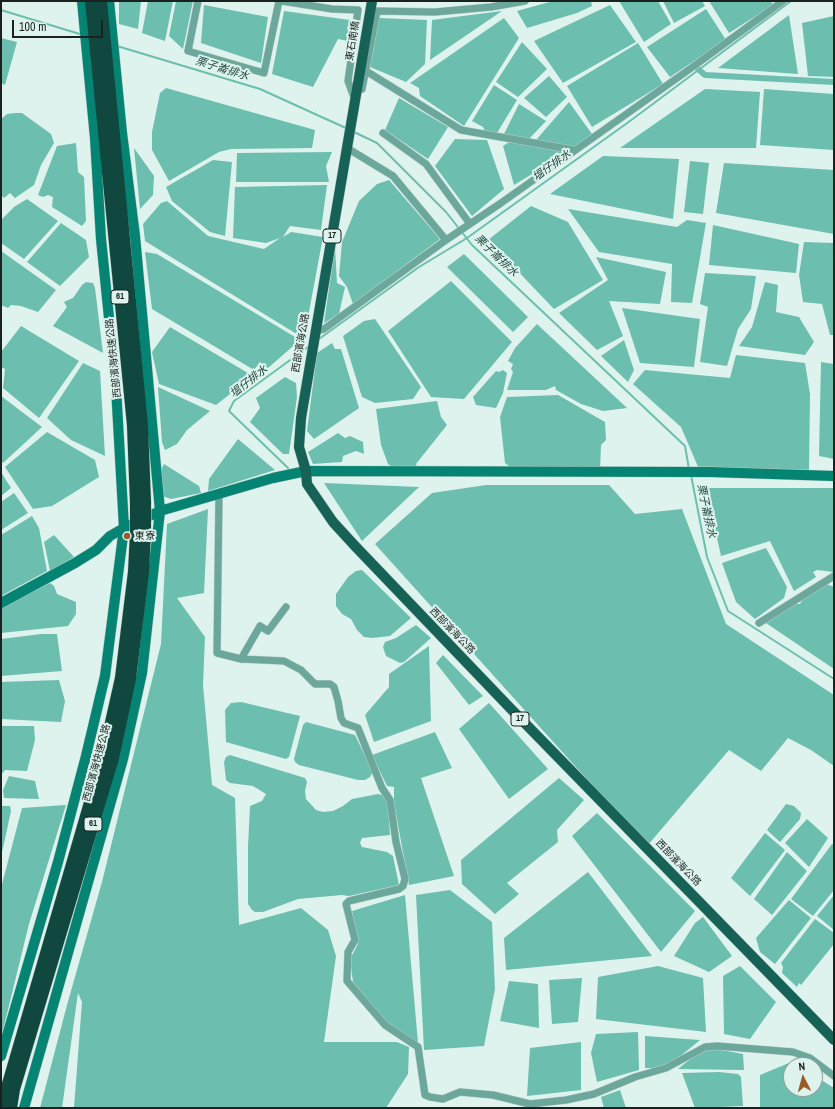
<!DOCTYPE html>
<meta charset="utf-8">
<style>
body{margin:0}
#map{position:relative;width:835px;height:1109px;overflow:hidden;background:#def3ee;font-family:"Archivo Narrow",sans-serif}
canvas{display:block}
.frame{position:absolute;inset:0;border:2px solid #1a2220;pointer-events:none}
.north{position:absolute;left:783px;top:1057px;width:40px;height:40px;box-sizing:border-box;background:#def3ee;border:1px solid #909f9c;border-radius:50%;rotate:354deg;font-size:11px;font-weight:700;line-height:16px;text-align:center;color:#1a2220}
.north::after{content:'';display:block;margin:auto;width:14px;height:18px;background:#9c5a27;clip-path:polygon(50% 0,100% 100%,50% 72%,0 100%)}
.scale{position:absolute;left:12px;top:20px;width:91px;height:18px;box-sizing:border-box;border:2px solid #1a2220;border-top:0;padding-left:5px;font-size:12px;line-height:14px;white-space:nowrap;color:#1a2220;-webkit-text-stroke:3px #def3ee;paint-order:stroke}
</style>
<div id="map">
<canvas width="835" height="1109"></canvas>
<div class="frame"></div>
<div class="north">N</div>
<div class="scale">100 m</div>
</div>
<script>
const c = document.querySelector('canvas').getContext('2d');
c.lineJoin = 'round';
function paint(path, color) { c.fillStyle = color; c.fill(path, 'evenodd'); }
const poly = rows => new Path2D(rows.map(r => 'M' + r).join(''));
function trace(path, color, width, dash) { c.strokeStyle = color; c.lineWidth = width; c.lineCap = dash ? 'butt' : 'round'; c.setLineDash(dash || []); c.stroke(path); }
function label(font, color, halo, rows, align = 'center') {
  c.font = font + ' "Archivo Narrow","Noto Sans TC",sans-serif'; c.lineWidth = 4; c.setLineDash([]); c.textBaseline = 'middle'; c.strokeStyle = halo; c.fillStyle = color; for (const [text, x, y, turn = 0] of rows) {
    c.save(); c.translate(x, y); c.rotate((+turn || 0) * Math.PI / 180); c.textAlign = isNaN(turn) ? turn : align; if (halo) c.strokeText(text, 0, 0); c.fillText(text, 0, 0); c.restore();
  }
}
paint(poly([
 [119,1,141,1,138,29,119,24],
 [148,1,173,1,165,41,142,33],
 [176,1,193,1,183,49,169,36],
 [553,1,591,1,592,6,577,13,527,28,517,11],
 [619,1,658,1,671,24,644,42],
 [663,1,702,1,705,6,674,23],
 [709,1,771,1,773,5,729,33],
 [204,5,268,17,261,63,201,43],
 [610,5,636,42,563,83,534,41],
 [706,9,726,40,670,77,647,47],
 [284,11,350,20,348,41,338,39,313,87,272,74],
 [502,11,430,60,432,20],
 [789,15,798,74,718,68],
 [834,16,834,77,808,76,802,23],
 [379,18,427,20,425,64,406,82,370,67],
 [504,18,519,38,464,126,420,96,419,88,410,83],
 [1,38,17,42,5,85,1,83],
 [522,42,547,69,518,97,496,82],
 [638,43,663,84,592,127,567,86],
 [549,76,567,97,546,117,524,98],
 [494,85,517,100,497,133,485,131,483,127,472,121],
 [166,88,315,130,312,148,231,149,219,152,169,181,152,150,152,132,160,93],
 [705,89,760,92,756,148,620,148],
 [764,89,834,94,834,150,760,145],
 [399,98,448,127,428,159,385,130],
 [569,102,592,134,574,147,536,140],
 [519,104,546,121,529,139,504,134],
 [16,113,22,113,51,134,54,143,41,165,34,185,15,198,10,193,4,198,1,195,1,119,7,114],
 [455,139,487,140,504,189,472,216,435,166],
 [509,142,567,151,567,153,514,185,503,146],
 [76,143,78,172,84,177,86,221,82,226,52,207,53,197,48,195,43,197,38,195,57,146],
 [134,148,154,176,153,195,140,209],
 [332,152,326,166,329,182,236,182,237,153],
 [603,156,679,159,673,219,550,194],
 [213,160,232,162,225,236,210,232,172,201,166,187],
 [690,161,709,163,703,214,684,212],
 [724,163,834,170,834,234,716,213],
 [389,180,440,239,353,304,347,287,339,276,342,242,359,201,377,184],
 [327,185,321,230,290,226,283,237,291,232,323,237,305,333,295,333,145,241,143,224,161,203,167,201,208,236,264,249,280,238,266,243,233,238,235,187],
 [27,199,58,221,24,259,1,243,1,220,14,207],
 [531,206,568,222,603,280,554,309,488,240],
 [568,209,677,227,687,220,706,223,692,303,671,302,672,264,599,252],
 [61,223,86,240,89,257,60,286,27,262],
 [713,225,799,244,796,273,709,265],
 [804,242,834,243,834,335,830,335,822,304,803,302,799,275],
 [335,247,337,283,345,287,339,314,324,323],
 [1,251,56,290,38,312,21,306,11,305,8,308,1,305],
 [145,252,157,254,300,340,268,368,260,362,254,370,152,309],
 [464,254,528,317,513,332,447,267],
 [596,257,666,272,660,304,609,301,623,336,597,350,559,313,608,280],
 [705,273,756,276,751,309,738,329,727,366,700,362,708,307,700,304],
 [451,281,512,342,464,399,431,397,388,331],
 [86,282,93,283,95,288,103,353,53,326,67,307,64,302,73,298,82,285],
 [765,282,778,285,776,312,799,317,814,342,805,355,739,346,752,327],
 [622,308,700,319,694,367,640,363],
 [375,319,421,387,413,399,375,403,362,397,343,336,364,321],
 [537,324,627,408,603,411,581,404,556,390,555,386,546,390,507,390,513,372,511,369,513,364,508,361,515,348],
 [21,326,79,361,39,418,3,388,5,369,1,367,1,352],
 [170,327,253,376,216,405,159,384,152,352],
 [624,340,634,370,628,382,601,356],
 [332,343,335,349,341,349,359,408,314,439,307,431,317,353],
 [736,355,805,363,810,394,809,470,699,469,681,427,633,384,645,370,730,378],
 [821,362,834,364,834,459,819,456],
 [83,363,100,371,105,456,71,440,47,418],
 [503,370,507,373,503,393,496,408,476,405,473,397,496,371,499,372],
 [285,377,296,383,297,397,289,454,283,454,250,422,260,408,256,398],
 [158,387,210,411,187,430,177,444,165,450,162,442],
 [558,395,605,422,606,440,601,445,600,470,514,470,505,463,500,417,507,397],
 [1,396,42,427,3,463,1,460],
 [437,401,441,417,447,425,416,464,417,468,394,468,388,464,381,445,376,409],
 [47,432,95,460,99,477,52,506,33,509,5,467],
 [338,433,345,438,350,436,363,442,364,454,356,451,343,456,342,462,313,464,308,452],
 [238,439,275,470,208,491,209,479],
 [164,464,199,486,201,493,171,499,162,496,162,468],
 [1,472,11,488,1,496],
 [324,483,419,487,362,541],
 [486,485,609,485,635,514,682,509,726,624,834,695,834,766,811,750,788,738,761,771,729,750,647,846,375,544,432,493],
 [706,488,834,488,833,572,817,570,813,572,816,577,794,591,770,541,721,556],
 [14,493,28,513,1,530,1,502],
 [208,509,204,593,177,598,205,637,203,685,212,785,235,798,239,925,301,908,328,930,336,956,324,1042,397,1042,409,1047,408,1074,386,1108,74,1108,82,1002,78,993,62,1108,40,1108,67,1005,102,882,161,644,167,524],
 [32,516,39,528,47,571,1,596,1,535],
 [54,535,74,557,50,571,44,542],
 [766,548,787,587,784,598,755,619,736,602,722,563],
 [362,570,411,618,390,636,372,638,364,637,357,630,351,619,342,614,336,606,336,594,348,577,356,571],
 [50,583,54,586,57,594,76,602,76,614,68,626,1,633,1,608],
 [824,583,834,587,834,669,763,621,788,604,800,604,805,595],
 [416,625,431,638,404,662,400,663,386,656,383,647,385,642,396,638],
 [41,634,57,634,62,671,1,676,1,639],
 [429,646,431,721,374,742,365,715,389,687,389,674],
 [443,655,483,696,469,705,436,663],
 [59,680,65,701,61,722,1,719,1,682],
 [241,702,300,716,289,757,286,759,226,742,225,710,231,703],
 [489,703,548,769,509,799,459,729],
 [306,722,355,735,373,772,370,777,365,780,358,780,299,765,295,762,294,759,303,725],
 [1,726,34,726,35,740,27,771,5,770,1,775],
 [435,732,452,768,421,778,454,876,409,885,394,803,394,787,387,786,372,755],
 [230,755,305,778,307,782,305,791,306,799,316,810,323,812,333,811,343,806,352,799,378,794,386,796,388,803,390,835,362,838,360,843,362,847,387,852,393,856,399,885,349,896,342,895,298,899,263,912,255,912,252,910,248,904,248,846,250,806,262,801,266,794,253,786,230,783,226,780,224,762,226,757],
 [9,776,35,781,39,799,4,798,3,790],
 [559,778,584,800,557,830,558,842,507,883,519,894,495,914,462,884,461,860],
 [786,804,794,806,801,813,800,819,780,842,767,830],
 [66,805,29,924,1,1038,1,888,22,808],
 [1,806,10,806,11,811,1,857],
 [597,813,695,911,661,952,572,836],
 [807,819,828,838,809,867,785,843],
 [765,833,785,850,750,896,731,878],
 [832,844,834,845,834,890,813,916,791,899],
 [787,852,807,871,772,915,754,899],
 [588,872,652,956,506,970,504,938],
 [450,890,492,922,495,989,484,1046,424,1050,416,895],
 [405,895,418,1043,388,1024,353,982,350,959,358,944,352,911],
 [834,895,834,930,817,916],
 [789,900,811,918,775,964,760,952,756,938],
 [703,917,732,956,709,972,674,956,695,923],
 [815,919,834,933,834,944,801,985,799,983,797,987,782,973,783,967,781,963],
 [658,966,703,978,706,1032,596,1019,598,977],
 [740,966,776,1002,750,1039,724,1034,723,976],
 [582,978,578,1022,552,1024,549,980],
 [509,981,538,984,539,1028,500,1021],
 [638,1032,639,1070,597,1082,591,1053,596,1034],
 [645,1036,700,1040,666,1068,645,1068],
 [581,1042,581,1090,527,1096,530,1048],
 [705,1047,743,1054,744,1070,678,1069],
 [789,1063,794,1065,791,1065,791,1089,815,1089,815,1076,834,1088,834,1108,760,1108,760,1075],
 [719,1072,738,1074,741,1077,743,1106,695,1108,682,1073],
 [620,1090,626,1108,604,1108,601,1097]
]), '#6cbeae');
trace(poly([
 [1,10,83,35],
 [117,46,260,89,348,129],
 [354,132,377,143,446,212,472,245,685,446,689,469],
 [319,339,419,267,467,238,630,121,791,1],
 [288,468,229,411,234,401,308,347],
 [691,475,707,557,728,611,834,679]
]), '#6cbeae', 2);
trace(poly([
 [698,69,705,75,834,82]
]), '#6cbeae', 6);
const street = poly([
 [198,1,188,51,264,73,279,1],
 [282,1,332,9,358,10,348,81,355,100],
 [366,71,461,130,574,150],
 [362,89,377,11,435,12,491,7,525,1],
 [383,133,426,164,470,224],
 [347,148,393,176,446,240],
 [316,331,324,329,446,240,501,203,694,66,783,1],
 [219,495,217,653,241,659,284,661,301,670,315,684,330,684,334,687,338,701,341,718,344,723,358,728,382,788,390,800,396,842,405,879,403,886,399,889,349,901,346,904,355,940,348,952,347,981,385,1025,418,1047,425,1095,430,1097,443,1099,460,1092,493,1095,530,1104,566,1100,594,1094,635,1077,666,1068,705,1047,717,1046,793,1052,810,1058,834,1076],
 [759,623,834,576],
 [241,659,260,626,268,631,286,607]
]);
const secondary = poly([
 [1,603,75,563,96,550,110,536,124,528,160,511,273,478,306,471,711,472,834,476],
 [1,1056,58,862,86,756,105,676,124,528,116,387,101,239,95,138,82,1],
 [24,1108,123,759,142,673,160,511,135,236,122,133,109,1]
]);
const primary = poly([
 [372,1,301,418,299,447,306,471,307,484,333,522,355,546,512,710,834,1040]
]);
const highway = poly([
 [91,1,133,425,136,503],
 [101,1,142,425,145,502],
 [1,1108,103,758,121,678,134,572,136,533],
 [11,1108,14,1089,113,758,130,679,143,572,145,533]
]);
trace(street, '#bbcdc9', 8);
trace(secondary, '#bbcdc9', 11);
trace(primary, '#bbcdc9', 11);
trace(highway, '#bbcdc9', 13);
trace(street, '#6ba79b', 7);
trace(secondary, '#058373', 10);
trace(primary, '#166256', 10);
trace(highway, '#10473e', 12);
const highwayBridge = poly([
 [136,533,136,503],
 [145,533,145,502]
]);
trace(highwayBridge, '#bbcdc9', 13, []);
trace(highwayBridge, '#10473e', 12);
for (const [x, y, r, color] of [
 [127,536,4,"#9c5a27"]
]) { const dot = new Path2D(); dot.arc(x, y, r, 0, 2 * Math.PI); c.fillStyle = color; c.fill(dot); trace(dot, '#def3ee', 1.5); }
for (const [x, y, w] of [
 [332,236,18],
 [120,297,18],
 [520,719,18],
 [93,824,18]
]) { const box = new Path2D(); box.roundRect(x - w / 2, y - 7, w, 14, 3); c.fillStyle = '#def3ee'; c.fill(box); trace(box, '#1a2220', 1); }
label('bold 9px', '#1a2220', null, [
 ["17",332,236],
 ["61",120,297],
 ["17",520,719],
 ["61",93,824]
]);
label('10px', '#1a2220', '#def3ee', [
 ["東石南橋",353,41,-81],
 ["西部濱海公路",301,343,-80],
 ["西部濱海快速公路",114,358,-96],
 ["西部濱海公路",452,631,46],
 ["西部濱海快速公路",97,763,-75],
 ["西部濱海公路",678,863,46]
]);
label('10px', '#1a2220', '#def3ee', [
 ["東寮",135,536]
], 'left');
label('italic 11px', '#1d443d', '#def3ee', [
 ["栗子崙排水",222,69,17],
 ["塭仔排水",552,166,-36],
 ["栗子崙排水",496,256,44],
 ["塭仔排水",249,382,-38],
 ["栗子崙排水",706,511,78]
]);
</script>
